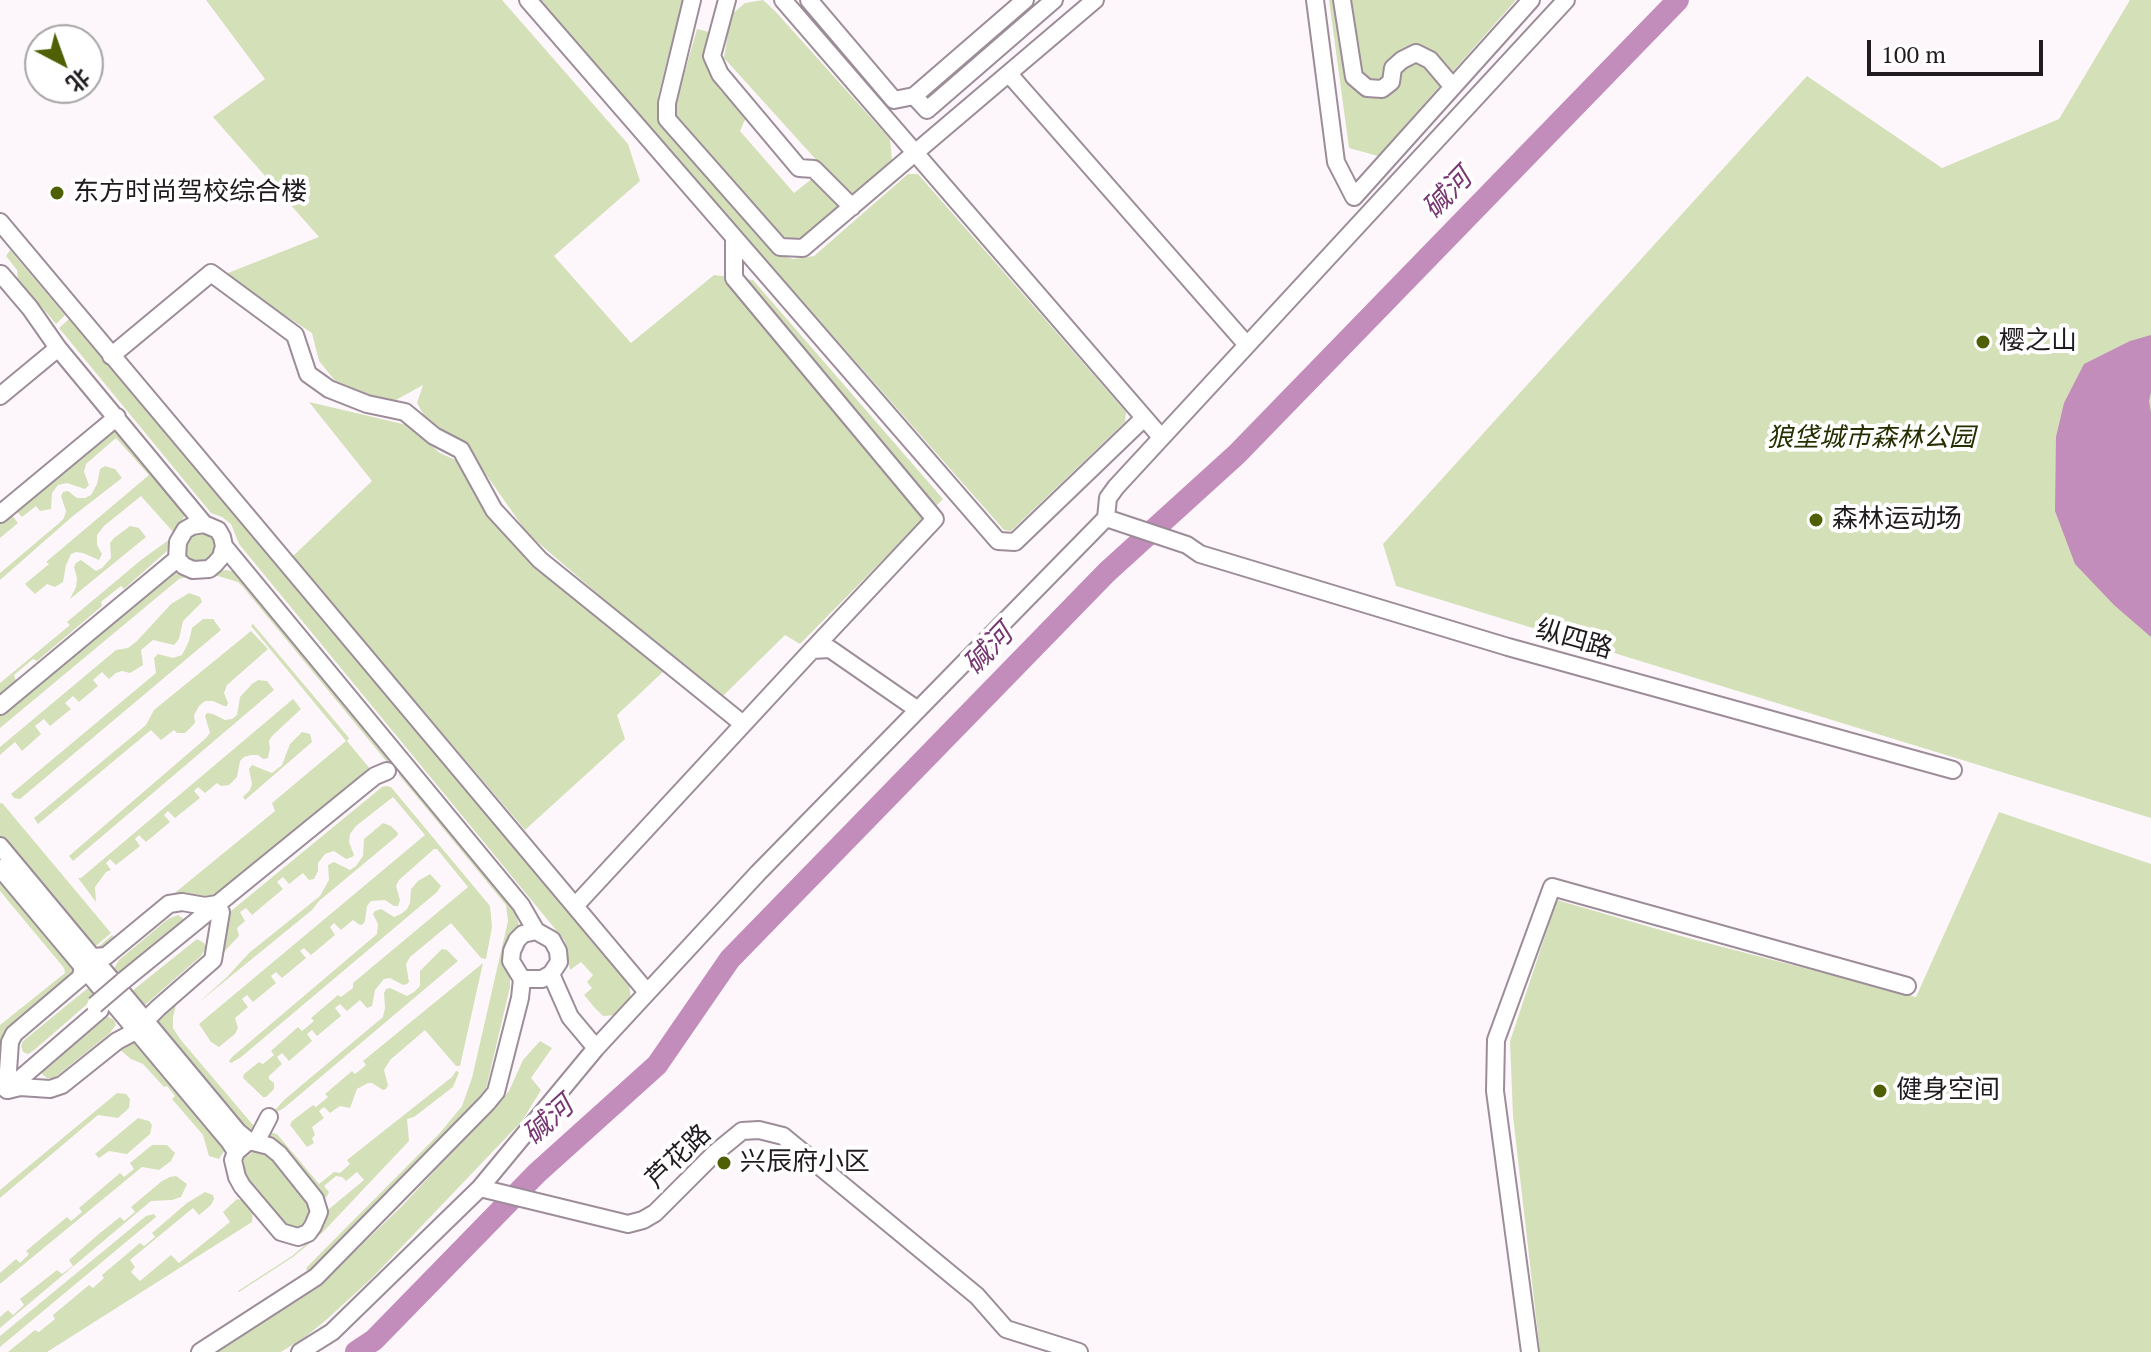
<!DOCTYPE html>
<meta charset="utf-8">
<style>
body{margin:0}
#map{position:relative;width:2151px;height:1352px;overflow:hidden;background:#fdf7fc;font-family:"PT Serif","Noto Sans SC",serif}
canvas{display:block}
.north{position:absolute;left:24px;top:24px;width:80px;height:80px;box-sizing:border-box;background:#fff;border:2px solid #a6a4a5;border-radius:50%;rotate:139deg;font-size:22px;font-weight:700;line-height:32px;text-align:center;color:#201b1f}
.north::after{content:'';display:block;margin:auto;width:28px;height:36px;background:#4f6004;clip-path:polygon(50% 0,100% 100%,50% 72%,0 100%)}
.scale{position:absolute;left:1867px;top:40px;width:176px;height:36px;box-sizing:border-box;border:4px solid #201b1f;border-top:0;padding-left:10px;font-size:24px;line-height:28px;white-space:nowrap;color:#201b1f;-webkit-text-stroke:6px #fff;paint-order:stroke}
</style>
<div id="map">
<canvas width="2151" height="1352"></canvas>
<div class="north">北</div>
<div class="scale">100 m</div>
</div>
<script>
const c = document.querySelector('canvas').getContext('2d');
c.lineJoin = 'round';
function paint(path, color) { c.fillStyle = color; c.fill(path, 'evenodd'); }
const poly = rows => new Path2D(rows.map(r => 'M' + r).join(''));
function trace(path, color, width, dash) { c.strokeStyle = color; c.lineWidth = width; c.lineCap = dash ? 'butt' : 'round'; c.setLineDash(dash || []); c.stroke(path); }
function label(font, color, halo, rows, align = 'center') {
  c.font = font + ' "PT Serif","Noto Sans SC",serif'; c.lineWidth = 8; c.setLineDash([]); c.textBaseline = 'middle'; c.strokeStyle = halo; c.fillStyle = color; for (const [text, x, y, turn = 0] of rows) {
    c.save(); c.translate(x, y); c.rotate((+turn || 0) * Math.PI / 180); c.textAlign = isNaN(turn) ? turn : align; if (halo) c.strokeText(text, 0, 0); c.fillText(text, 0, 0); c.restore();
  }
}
paint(poly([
 [206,0,502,0,628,144,640,181,554,256,631,343,714,275,753,280,943,499,800,644,785,635,720,699,527,533,462,440,431,427,417,403,423,385,396,400,362,398,337,383,319,361,312,333,223,275,319,237,213,117,265,79],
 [537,0,683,0,658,96,658,112,664,126,778,254,793,259,814,256,908,174,918,174,1126,412,1125,422,1011,531,1004,530],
 [763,0,775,11,890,139,892,161,849,196,724,58,731,15,745,3],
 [1329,0,1516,0,1378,156,1349,148],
 [2130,0,2151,0,2151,818,1396,586,1383,544,1807,76,1942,168,2059,119],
 [697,29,709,32,707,53,710,73,720,90,747,115,740,131,794,193,813,178,839,205,803,236,793,240,777,234,673,113],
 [10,250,65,315,56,324,18,279,17,270,6,256],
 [69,319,580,927,622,971,629,984,631,1000,616,1015,603,1016,595,1008,584,995,592,988,587,982,593,975,581,962,570,970,565,941,239,544,231,524,222,517,211,513,59,328],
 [309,402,407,425,440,453,460,462,494,523,538,568,665,670,617,715,625,739,525,830,292,557,372,481],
 [112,429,118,429,122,434,122,440,184,511,184,517,174,533,141,496,104,526,97,535,97,545,102,554,99,560,83,553,76,552,71,554,66,565,63,582,55,587,47,584,35,594,25,584,49,564,46,562,149,475,116,438,86,464,84,472,89,485,85,489,67,483,58,485,52,493,51,509,40,511,36,506,22,517,16,511,12,515,18,523,0,538,0,522],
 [105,466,115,469,122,478,73,516,0,580,0,573,58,524,64,518,66,511,61,496,63,492,68,491,77,498,85,498,91,495,97,484,100,469],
 [130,526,139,528,146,537,70,599,76,587,77,578,74,567,76,563,81,560,96,571,102,568,111,558,110,543,114,538],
 '185 548a15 15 0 1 1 30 0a15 15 0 1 1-30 0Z',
 [170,539,167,551,124,589,121,586,101,602,102,606,37,661,33,659,14,675,16,681,0,694,0,683,70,625,67,622,141,560],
 [174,570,216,572,226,570,232,571,241,578,392,758,387,762,243,587,238,582,218,576,200,578,186,577,179,579,0,728,0,715],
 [189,593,200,597,202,602,183,621,179,639,174,645,153,640,141,650,143,665,130,673,122,671,116,673,109,679,102,672,93,680,98,686,79,702,73,696,65,703,71,709,50,726,44,719,35,726,41,734,22,751,15,742,0,755,0,747,116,650,128,648,137,641,171,604],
 [203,619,213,619,221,630,20,799,14,798,11,794,156,673,154,658,158,654,173,658,182,655,189,641,192,628],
 [253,624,349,738,347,741,371,770,210,900,182,896,100,951,97,948,112,935,115,937,168,894,171,896,275,811,272,803,346,741,251,626],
 [251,631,268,649,227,685,224,693,228,703,227,706,224,706,213,701,205,701,199,706,194,715,195,723,185,733,177,733,174,730,161,740,151,730,38,824,34,818,146,725,154,710],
 [258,680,267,681,274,690,73,861,69,856,205,739,210,733,205,716,207,713,213,714,225,720,232,719,237,715,240,697,252,684],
 [293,699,301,709,272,736,269,741,270,748,268,758,263,759,258,755,251,755,244,757,240,761,237,777,229,785,221,786,217,783,205,793,198,787,194,791,200,798,175,818,168,811,164,815,170,822,146,842,139,835,135,839,140,846,116,865,110,859,106,863,111,870,106,872,95,887,96,902,78,878,81,878],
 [302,732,310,734,312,742,245,800,243,797,250,790,252,784,249,769,252,765,272,773,282,765,290,744],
 [399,772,402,772,514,908,519,925,507,941,503,958,504,967,510,978,510,987,486,1089,460,1120,308,1273,306,1268,439,1134,462,1106,472,1078,508,921,506,905,399,775],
 [386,786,391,787,490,906,492,927,486,959,481,958,451,923,410,957,406,964,409,982,407,984,403,985,390,978,384,979,375,990,372,1006,367,1008,360,1000,347,1011,340,1004,335,1008,341,1016,317,1036,312,1030,307,1034,312,1041,289,1061,282,1053,277,1057,282,1064,269,1076,269,1079,274,1083,274,1089,266,1097,263,1097,243,1078,244,1074,259,1062,263,1064,274,1055,271,1051,298,1027,302,1031,314,1021,311,1018,338,995,341,997,353,988,353,983,468,887,437,849,434,849,399,880,396,886,400,900,398,906,394,906,385,900,371,901,367,906,365,921,363,924,360,925,353,920,341,930,334,923,330,927,335,935,311,955,304,948,300,951,306,958,282,978,276,972,271,976,276,983,253,1002,247,995,242,999,248,1007,235,1018,238,1028,235,1034,219,1047,211,1042,199,1024,425,835,393,797,356,826,350,834,349,842,354,855,352,857,346,859,334,851,325,854,318,863,318,871,314,879,309,880,303,873,289,884,283,877,277,882,283,889,252,915,246,908,240,912,245,921,237,928,239,936,223,953,227,917,231,911,382,787],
 [0,803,3,804,111,933,97,945,91,948,0,838],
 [1999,812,2151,864,2151,1352,1540,1352,1513,1116,1510,1041,1557,900,1688,938,1916,997],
 [383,823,391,826,398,833,397,836,319,901,312,910,198,1003,227,977,249,953,320,896,329,880,328,865,334,862,350,870,356,866,363,856,364,839],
 [430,874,441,886,437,892,240,1058,231,1063,229,1061,232,1057,377,934,378,924,373,914,375,911,381,909,394,917,401,914,407,909,410,903,411,889,418,881],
 [0,875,75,967,77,975,9,1029,0,1074,0,1025,65,973,64,968,0,891],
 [178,915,187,921,121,977,113,970,119,960,168,919],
 [197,939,204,943,206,948,201,956,145,1005,140,1004,132,995,132,991],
 [442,949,447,950,458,961,284,1108,279,1111,275,1110,284,1100,383,1017,385,1008,384,993,386,989,390,988,407,996,414,992,420,986,420,971],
 [483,963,460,1066,456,1066,425,1030,390,1060,384,1070,388,1085,386,1089,383,1090,372,1083,368,1083,357,1089,350,1108,340,1106,330,1113,324,1107,319,1111,324,1118,312,1127,315,1135,312,1138,314,1143,307,1147,290,1125,292,1121,313,1105,316,1107,328,1097,325,1094,352,1071,355,1074,366,1065,363,1061],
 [88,988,95,992,96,996,92,1000,33,1051,28,1054,23,1052,21,1046,23,1041],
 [184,993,176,1005,173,1017,173,1028,180,1039,253,1125,253,1131,244,1129,155,1022],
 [107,1016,114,1020,116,1025,109,1034,54,1078,47,1078,42,1074,42,1068],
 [130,1039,137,1040,223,1143,225,1150,219,1159,209,1156,203,1135,172,1099,175,1096,167,1086,164,1087,143,1064,131,1059,120,1050],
 [540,1041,552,1048,531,1078,541,1090,522,1121,372,1278,325,1321,305,1337,281,1352,216,1352,316,1289,402,1206,509,1091,523,1060],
 [456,1071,459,1072,453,1087,414,1117,407,1119,409,1141,322,1233,293,1257,239,1292,238,1291,292,1256,312,1239,324,1226,329,1209,364,1180,357,1172,346,1181,342,1177,336,1176,324,1186,329,1192,326,1198,276,1139,268,1136,269,1132,277,1134,319,1184,334,1172,340,1173,350,1164,347,1160,452,1077],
 [117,1093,126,1094,130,1099,129,1108,118,1118,98,1115,0,1198,0,1190],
 [138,1118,149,1121,152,1125,150,1134,127,1154,109,1151,99,1158,95,1154],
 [152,1145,167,1145,175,1153,171,1161,159,1170,142,1167,0,1284,0,1273,16,1259,20,1263,29,1254,26,1251,67,1217,71,1221,82,1212,79,1208,120,1173,124,1177,134,1169,130,1163],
 [254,1151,260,1151,270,1155,311,1206,312,1213,303,1227,295,1229,288,1226,246,1177,243,1171,244,1159],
 [176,1176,187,1184,181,1197,172,1200,151,1201,0,1328,0,1317,8,1310,13,1315,24,1305,20,1299,57,1270,62,1274,73,1266,69,1260,100,1233,120,1217,124,1221,135,1212,131,1207,162,1181,170,1177],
 [205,1192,213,1195,214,1199,211,1205,199,1215,193,1208,130,1260,135,1267,131,1272,140,1281,171,1255,179,1263,230,1222,223,1212,237,1199,244,1201,253,1210,252,1222,47,1352,8,1352,35,1330,39,1332,55,1319,53,1315,89,1285,93,1288,104,1278,102,1275,140,1243,144,1246,155,1237,152,1233,187,1203],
 [154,1214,156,1217,0,1347,0,1336,146,1216]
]), '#d4e0b8');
paint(poly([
 [2151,335,2151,392,2149,401,2151,413,2151,637,2114,605,2075,564,2055,511,2056,437,2064,403,2084,364,2130,341]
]), '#c28dbb');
trace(poly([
 [356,1352,374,1340,537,1173,657,1065,730,959,1107,572,1237,454,1678,0]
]), '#c28dbb', 22);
const minor = poly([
 [528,0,998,541,1015,542,1144,418],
 [692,0,667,103,667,119,780,247,803,248,1095,0],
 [727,0,712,56,720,74,799,168,814,169,852,207],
 [783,0,1161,437],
 [809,0,894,100,914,96,1025,0],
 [1315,0,1336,162,1354,197,1531,0],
 [1342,0,1354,77,1367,88,1382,89,1391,82,1393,68,1402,60,1416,53,1430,60,1453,87],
 [1009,74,1247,345],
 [914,96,927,110,1054,0],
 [0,222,647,992],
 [734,237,734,278,935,519,812,650],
 [1,274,30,308,58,348],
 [111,356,211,273,295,335,308,374,329,389,367,404,405,412,434,436,461,450,494,510,540,560,743,724],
 [0,396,58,348,204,524],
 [0,514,117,417],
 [1106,518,1187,545,1200,554,1508,647,1953,770],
 [204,524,218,530,222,537,224,546,221,557,215,564,209,569,193,570,184,566,177,559,178,542,185,530,192,526,204,524],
 [224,546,521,905,536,931],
 [0,706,177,559],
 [0,846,238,1132,249,1141],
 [0,868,229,1141,236,1152],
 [575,906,812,650,830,649,918,710],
 [536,931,552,940,558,951,559,962,551,974,542,979,522,979,511,961,512,951,517,940,523,934,536,931],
 [93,957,106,956,169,904,182,902,205,906,217,904],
 [551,974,570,1017,596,1048],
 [123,981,365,784,375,776,387,771],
 [147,1023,149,1017,158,1008,213,960,221,912],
 [1,1087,8,1071,10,1042,14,1034,81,977,83,965],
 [7,1090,100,1010],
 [8,1090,20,1087,50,1089,62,1085,117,1041,136,1031],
 [249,1141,269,1146,279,1154,315,1199,319,1212,313,1226,308,1233,298,1237,281,1232,242,1186,237,1177,233,1160,236,1152,249,1141],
 [256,1142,269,1117],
 [480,1188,628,1224,643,1220,655,1213,715,1153,742,1131,759,1130,783,1136,977,1296,1006,1329,1079,1352],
 [200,1352,316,1277,487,1103,496,1092,520,998,522,979],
 [300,1352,332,1332,480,1188,596,1048,758,873,1106,518,1108,498,1116,487,1566,0],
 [1530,1352,1495,1091,1496,1040,1552,887,1907,986]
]);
trace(minor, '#9c8d99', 20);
trace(minor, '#fff', 16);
const minorBridge = poly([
 [95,1005,123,981]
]);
trace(minorBridge, '#9c8d99', 20, []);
trace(minorBridge, '#fff', 16);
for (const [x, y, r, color] of [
 [57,193,8,"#4f6004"],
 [1983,342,8,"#4f6004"],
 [1816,520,8,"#4f6004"],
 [1880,1091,8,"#4f6004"],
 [724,1163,8,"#4f6004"]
]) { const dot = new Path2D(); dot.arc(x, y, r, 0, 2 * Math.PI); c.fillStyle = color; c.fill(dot); trace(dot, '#fff', 3); }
label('26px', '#201b1f', '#fff', [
 ["东方时尚驾校综合楼",73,193],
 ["樱之山",1999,342],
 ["森林运动场",1832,520],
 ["健身空间",1896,1091],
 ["兴辰府小区",740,1163]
], 'left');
label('italic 26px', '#252f00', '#fff', [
 ["狼垡城市森林公园",1871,439]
]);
label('26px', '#201b1f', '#fff', [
 ["纵四路",1574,640,16],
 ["芦花路",679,1157,-44]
]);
label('italic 28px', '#773771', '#fff', [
 ["碱河",1448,194,-46],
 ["碱河",989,650,-46],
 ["碱河",549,1121,-42]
]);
</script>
